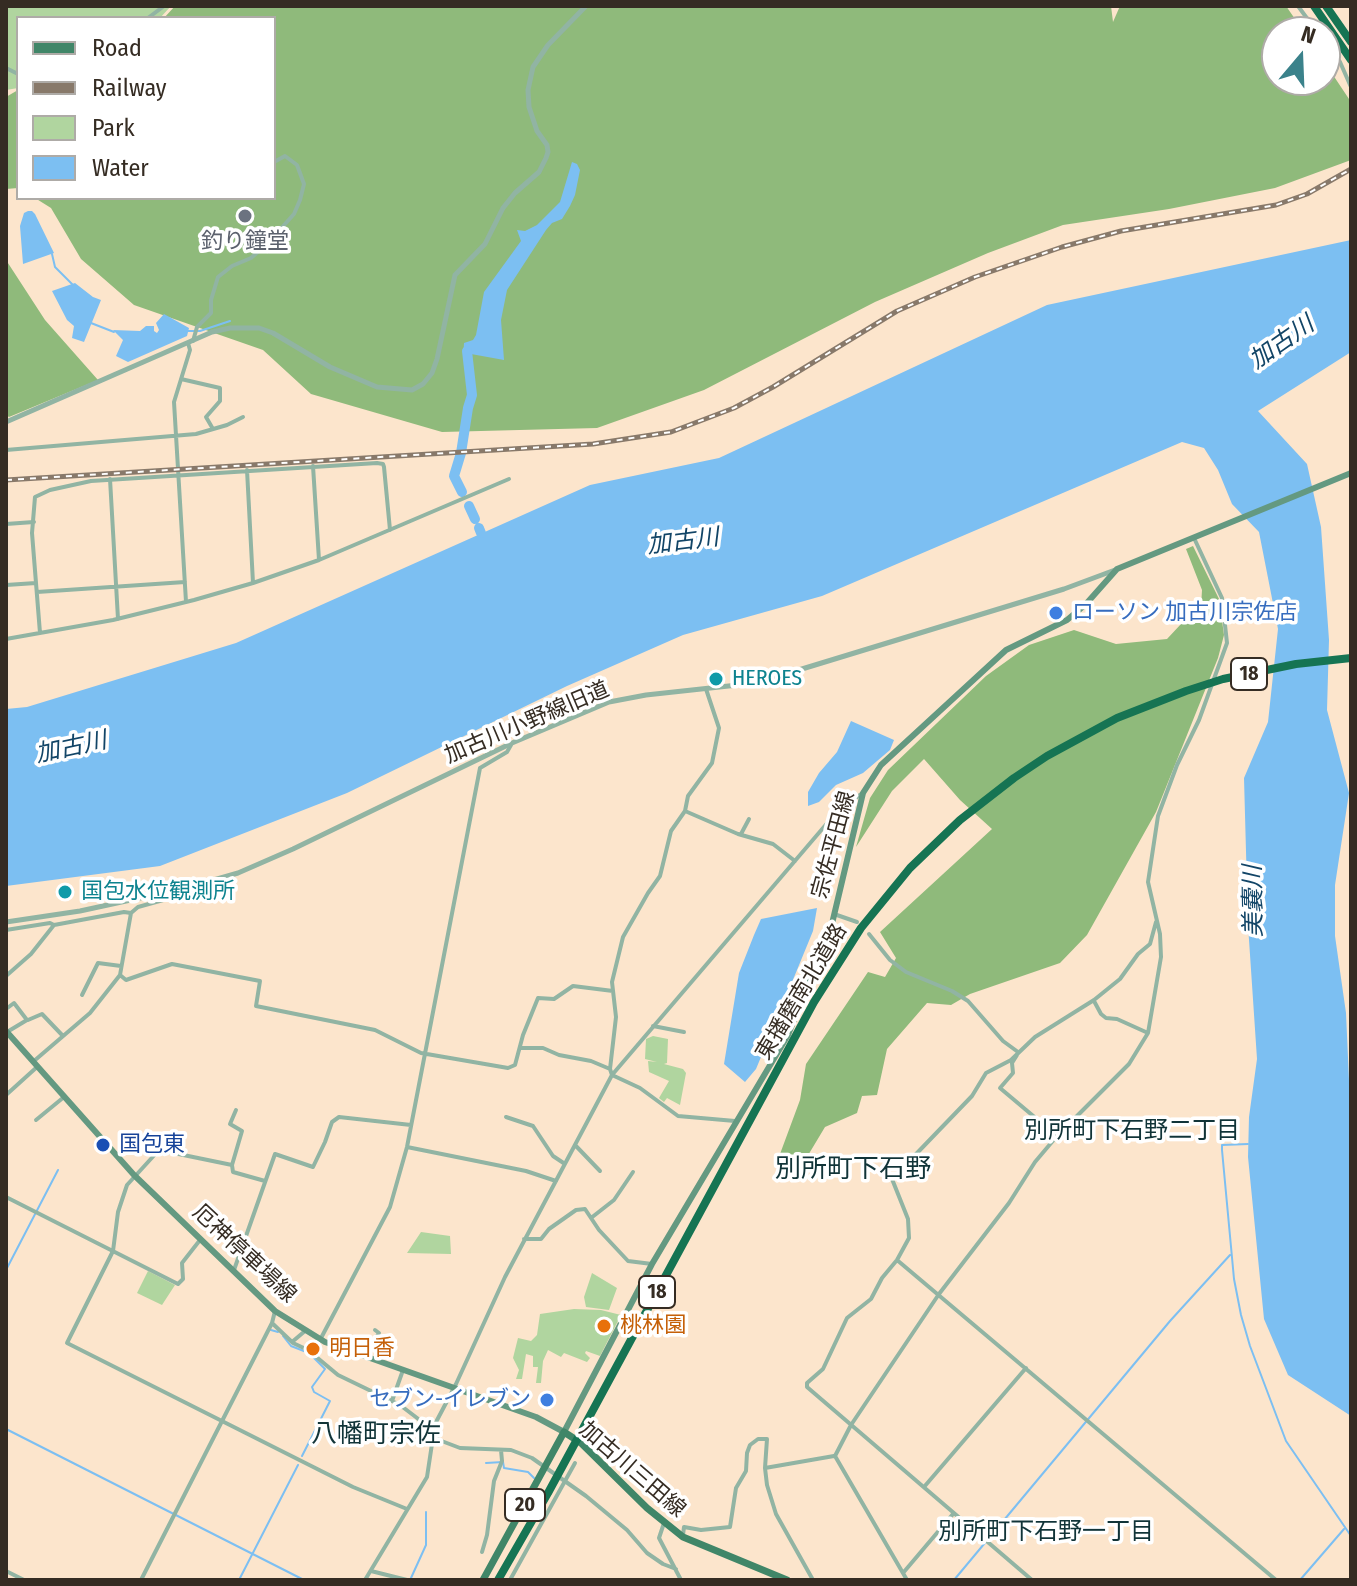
<!DOCTYPE html>
<meta charset="utf-8">
<style>
body{margin:0}
#map{position:relative;width:1357px;height:1586px;overflow:hidden;background:#fce5cc;font-family:"Fira Sans Condensed",sans-serif}
canvas{display:block}
.frame{position:absolute;inset:0;border:8px solid #352c23;pointer-events:none}
.legend{position:absolute;left:16px;top:16px;width:260px;height:184px;box-sizing:border-box;background:#fff;border:2px solid #aeaba7;margin:0;padding:10px 14px;list-style:none;font-size:24px;color:#352c23}
.legend li{display:flex;align-items:center;gap:16px;height:40px}
.legend b{width:40px;border:2px solid #aeaba7}
.north{position:absolute;left:1261px;top:16px;width:80px;height:80px;box-sizing:border-box;background:#fff;border:2px solid #aeaba7;border-radius:50%;rotate:19deg;font-size:22px;font-weight:700;line-height:32px;text-align:center;color:#352c23}
.north::after{content:'';display:block;margin:auto;width:28px;height:36px;background:#3b828b;clip-path:polygon(50% 0,100% 100%,50% 72%,0 100%)}
</style>
<div id="map">
<canvas width="1357" height="1586"></canvas>
<div class="frame"></div>
<ul class="legend">
<li><b style="height:10px;background:#408668"></b>Road</li>
<li><b style="height:10px;background:#88796a"></b>Railway</li>
<li><b style="height:22px;background:#b0d59f"></b>Park</li>
<li><b style="height:22px;background:#7cbff2"></b>Water</li>
</ul>
<div class="north">N</div>
</div>
<script>
const c = document.querySelector('canvas').getContext('2d');
c.lineJoin = 'round';
function paint(path, color) { c.fillStyle = color; c.fill(path, 'evenodd'); }
const poly = rows => new Path2D(rows.map(r => 'M' + r).join(''));
function trace(path, color, width, dash) { c.strokeStyle = color; c.lineWidth = width; c.lineCap = dash ? 'butt' : 'round'; c.setLineDash(dash || []); c.stroke(path); }
function label(font, color, halo, rows, align = 'center') {
  c.font = font + ' "Fira Sans Condensed","Noto Sans JP",sans-serif'; c.lineWidth = 7; c.setLineDash([]); c.textBaseline = 'middle'; c.strokeStyle = halo; c.fillStyle = color; for (const [text, x, y, turn = 0] of rows) {
    c.save(); c.translate(x, y); c.rotate((+turn || 0) * Math.PI / 180); c.textAlign = isNaN(turn) ? turn : align; if (halo) c.strokeText(text, 0, 0); c.fillText(text, 0, 0); c.restore();
  }
}
paint(poly([
 [6,6,171,6,160,18,18,18,18,88,6,90],
 [653,1036,668,1039,667,1063,664,1064,683,1069,686,1073,680,1105,667,1098,664,1102,659,1098,669,1081,649,1072,648,1061,657,1062,645,1059,646,1039],
 [421,1232,450,1236,451,1254,407,1253],
 [148,1271,175,1285,162,1305,137,1293],
 [592,1273,617,1288,609,1310,586,1307,584,1297],
 [574,1309,601,1310,621,1315,600,1356,586,1351,585,1353,590,1358,587,1362,564,1353,561,1357,548,1350,543,1361,541,1383,536,1383,538,1367,533,1367,533,1356,526,1354,522,1379,516,1379,519,1370,513,1358,518,1338,531,1341,537,1335,540,1314]
]), '#b0d59f');
paint(poly([
 [175,6,1111,6,1113,22,1120,6,1286,6,1304,32,1277,32,1277,80,1325,80,1325,63,1351,102,1351,160,1275,188,1169,209,1063,225,988,253,875,302,704,390,597,428,442,432,311,394,263,350,134,305,81,259,51,208,35,198,274,198,274,18,164,18],
 [18,90,18,188,6,189,6,97],
 [6,260,45,320,98,380,9,417,6,415],
 [1193,546,1219,599,1224,635,1218,658,1156,812,1087,935,1060,963,970,994,951,1005,927,1003,887,1049,877,1095,862,1096,857,1113,825,1127,804,1162,780,1154,800,1100,806,1064,868,972,885,977,896,958,880,932,992,829,960,800,924,759,892,791,856,847,870,798,888,770,986,676,1029,645,1074,630,1116,644,1167,639,1181,624,1198,615,1201,607,1202,590,1186,549]
]), '#8fba7b');
paint(poly([
 [572,162,577,164,580,170,575,195,570,206,562,219,552,223,546,230,507,290,501,320,504,360,471,354,469,359,463,360,464,343,473,340,476,335,484,292,521,241,517,230,525,231,537,225,560,202],
 [28,211,32,211,35,214,54,253,23,264,20,226,24,213],
 [1351,240,1351,352,1258,411,1307,464,1321,527,1329,640,1327,710,1349,793,1335,885,1335,936,1346,1013,1351,1125,1351,1416,1288,1375,1264,1319,1248,1157,1249,1117,1257,1059,1248,925,1244,778,1268,722,1278,629,1259,532,1232,504,1218,470,1204,448,1182,442,822,596,683,635,567,686,347,793,160,866,6,886,6,709,27,707,236,643,590,485,719,458,1047,305],
 [75,283,93,297,101,300,84,342,72,338,74,326,67,320,52,291],
 [164,314,189,328,187,336,128,362,116,356,123,340,113,330,140,331,146,326,154,326,154,331,157,333,159,330,156,323],
 [851,721,894,740,890,750,863,773,836,785,819,802,808,806,808,792,819,773,837,752],
 [817,908,813,931,781,1009,756,1069,745,1082,724,1064,739,973,754,935,761,919]
]), '#7cbff2');
trace(poly([
 [52,254,55,267,73,285],
 [91,323,114,332],
 [187,331,200,331,230,321],
 [1248,1144,1222,1145,1222,1150,1234,1279,1241,1315,1250,1346,1286,1441,1351,1536],
 [6,1270,58,1170],
 [271,1330,278,1332],
 [283,1336,291,1346,309,1353,325,1369,312,1387,314,1392,330,1401,302,1456],
 [6,1429,304,1580],
 [486,1463,503,1462,504,1468,528,1472,534,1478],
 [411,1578,426,1545,426,1512],
 [239,1580,298,1465],
 [954,1580,1170,1321,1230,1255],
 [1300,1580,1344,1529]
]), '#7cbff2', 2);
trace(poly([
 [462,492,454,476,461,453,468,408,472,395,467,351],
 [469,506,475,519],
 [479,528,481,533]
]), '#7cbff2', 10);
trace(poly([
 [1298,6,1317,32],
 [148,18,164,6],
 [1325,42,1340,62,1351,87],
 [6,68,18,74],
 [193,341,197,327,211,313,211,300,218,277,232,266,251,258,268,243,294,214,300,200,304,184,297,165,285,156,274,162],
 [181,379,220,388,220,401,206,417,213,429],
 [6,450,196,434,227,425,243,417],
 [313,466,319,560],
 [247,470,253,583],
 [110,479,118,619],
 [6,524,34,522],
 [6,585,36,583],
 [37,592,185,582],
 [186,602,174,402,190,350,188,343],
 [40,633,32,533,35,497,50,490,91,481,377,463,383,464,384,467,390,530],
 [6,639,113,620,194,600,253,583,319,560,509,479],
 [706,689,719,728,712,763,688,796,685,811,671,831,660,876,648,893,623,937,612,982,616,1017,610,1069,612,1075,640,1088,678,1116,735,1121],
 [685,811,738,834,773,844,795,861],
 [741,834,749,819],
 [834,914,857,922],
 [6,930,50,923,54,925,124,912,131,913,138,907,185,894,186,888],
 [869,934,890,960,906,972,952,991,968,1001,1003,1041,1018,1052],
 [120,975,131,913],
 [6,976,31,954,54,925],
 [82,995,98,963,121,966],
 [1094,1001,1101,1014,1106,1018,1117,1019,1148,1033],
 [6,1009,14,1003,27,1020,7,1032],
 [28,1020,42,1014,63,1036],
 [653,1026,684,1032],
 [520,1048,543,1048,559,1055,591,1061,610,1069],
 [1017,1055,1012,1063,1013,1073,1000,1088,1057,1136],
 [34,1061,90,1013,120,975,126,980,172,964,260,981,256,1006,375,1030,421,1053,508,1068,515,1065,523,1035,538,998,554,999,573,986,613,991],
 [6,1095,37,1067],
 [506,1117,533,1126,553,1156,565,1164],
 [36,1120,64,1097],
 [575,1145,600,1171],
 [407,1147,526,1171,556,1181],
 [232,1165,242,1131,230,1124,236,1110],
 [265,1181,233,1172,232,1165,159,1150,127,1185,118,1212,113,1251,67,1343,353,1487,407,1509],
 [6,1197,178,1284,183,1279,182,1263,200,1240],
 [591,1218,614,1200,633,1172],
 [524,1239,541,1239,549,1229,576,1210,585,1209,599,1230,628,1261,652,1264],
 [897,1260,1276,1580],
 [234,1270,275,1154,313,1167,325,1142,332,1122,339,1117,411,1125],
 [272,1323,293,1343,308,1350,338,1375,400,1405,421,1421,439,1440,460,1448,511,1450,532,1458,586,1496,627,1530,647,1553,663,1564,676,1569],
 [320,1340,390,1207,407,1147,480,768,507,752,511,745],
 [292,1342,305,1331],
 [364,1356,379,1333,375,1330],
 [392,1401,403,1370],
 [835,1456,851,1425,939,1294,1009,1203,1035,1162,1057,1136,1129,1064,1148,1033,1161,957,1160,934,1148,882,1158,816,1177,765,1199,720,1227,643,1222,598,1194,538],
 [835,1456,907,1580],
 [924,1487,1026,1368],
 [664,1523,659,1538,681,1580],
 [683,1535,684,1527,701,1530,730,1527,736,1488,746,1471,747,1453,750,1445,758,1439,767,1439,765,1468],
 [482,1552,487,1535,494,1481,502,1461,501,1450],
 [6,1571,24,1580],
 [371,1571,407,1580],
 [903,1573,953,1514],
 [141,1580,272,1323,275,1311],
 [365,1580,427,1477,435,1424,456,1384,505,1277,612,1075,835,814,861,794],
 [510,1580,575,1463],
 [813,1580,776,1514,767,1485,765,1468,834,1456],
 [1032,1580,807,1387,807,1383,823,1369,847,1318,871,1299,882,1278,897,1260,909,1238,908,1219,892,1179,972,1096,986,1073,1011,1060,1035,1037,1094,1000,1120,979,1138,954,1150,944,1156,922]
]), '#91b4a3', 4);
trace(poly([
 [6,422,212,332,230,328,259,328,273,333,330,367,377,387,412,390,423,384,432,373,437,359,455,275,485,244,503,208,515,193,539,172,546,158,548,152,547,145,537,131,529,107,528,90,533,67,548,45,586,6],
 [6,922,80,911,186,888,238,873,293,849,512,743,609,702,646,695,747,684,779,676,1064,589,1115,570]
]), '#91b4a3', 5);
trace(poly([
 [6,1031,134,1175,275,1311,325,1342,536,1417,564,1432,652,1264,788,1035,831,928,863,793,881,765,1006,650,1067,620,1086,604,1117,569,1351,473]
]), '#649981', 6);
trace(poly([
 [483,1580,564,1432,581,1443,647,1508,683,1537,787,1580]
]), '#408668', 7);
trace(poly([
 [1314,6,1351,60],
 [1326,6,1351,42],
 [498,1580,548,1493,814,1002,861,928,910,868,960,820,1014,778,1047,756,1117,718,1186,691,1223,679,1296,664,1351,658]
]), '#167453', 8);
const rail = poly([
 [6,480,593,444,671,432,734,408,773,387,897,311,975,277,1062,247,1121,231,1276,205,1307,194,1351,169]
]);
trace(rail, '#88796a', 5);
trace(rail, '#fff', 2, [6]);
for (const [x, y, r, color] of [
 [245,216,8,"#6b7280"],
 [1056,613,8,"#3f7fe0"],
 [716,679,8,"#0f9aa8"],
 [65,892,8,"#0f9aa8"],
 [103,1145,8,"#1a4fb4"],
 [604,1326,8,"#e8710a"],
 [313,1349,8,"#e8710a"],
 [547,1400,8,"#3f7fe0"]
]) { const dot = new Path2D(); dot.arc(x, y, r, 0, 2 * Math.PI); c.fillStyle = color; c.fill(dot); trace(dot, '#fff', 3); }
for (const [x, y, w] of [
 [1249,674,36],
 [657,1292,36],
 [525,1505,40]
]) { const box = new Path2D(); box.roundRect(x - w / 2, y - 16, w, 32, 6); c.fillStyle = '#fff'; c.fill(box); trace(box, '#352c23', 2); }
label('bold 20px', '#352c23', null, [
 ["18",1249,674],
 ["18",657,1292],
 ["20",525,1505]
]);
label('22px', '#5b616d', '#fff', [
 ["釣り鐘堂",245,242]
]);
label('22px', '#366cbe', '#fff', [
 ["ローソン 加古川宗佐店",1072,613],
 ["セブン-イレブン",531,1400,"right"]
], 'left');
label('22px', '#0d838f', '#fff', [
 ["HEROES",732,679],
 ["国包水位観測所",81,892]
], 'left');
label('22px', '#352c23', '#fff', [
 ["加古川小野線旧道",527,723,-23],
 ["宗佐平田線",834,845,-75],
 ["東播磨南北道路",802,992,-59],
 ["厄神停車場線",244,1254,43],
 ["加古川三田線",632,1470,41]
]);
label('22px', '#164399', '#fff', [
 ["国包東",119,1145]
], 'left');
label('22px', '#c56008', '#fff', [
 ["桃林園",620,1326],
 ["明日香",329,1349]
], 'left');
label('italic 24px', '#124567', '#fff', [
 ["加古川",1282,343,-35],
 ["加古川",683,542,-7],
 ["加古川",71,748,-12],
 ["美嚢川",1254,901,-91]
]);
label('24px', '#113438', '#fff', [
 ["別所町下石野二丁目",1132,1131],
 ["別所町下石野一丁目",1046,1532]
]);
label('26px', '#113438', '#fff', [
 ["別所町下石野",853,1170],
 ["八幡町宗佐",376,1435]
]);
</script>
